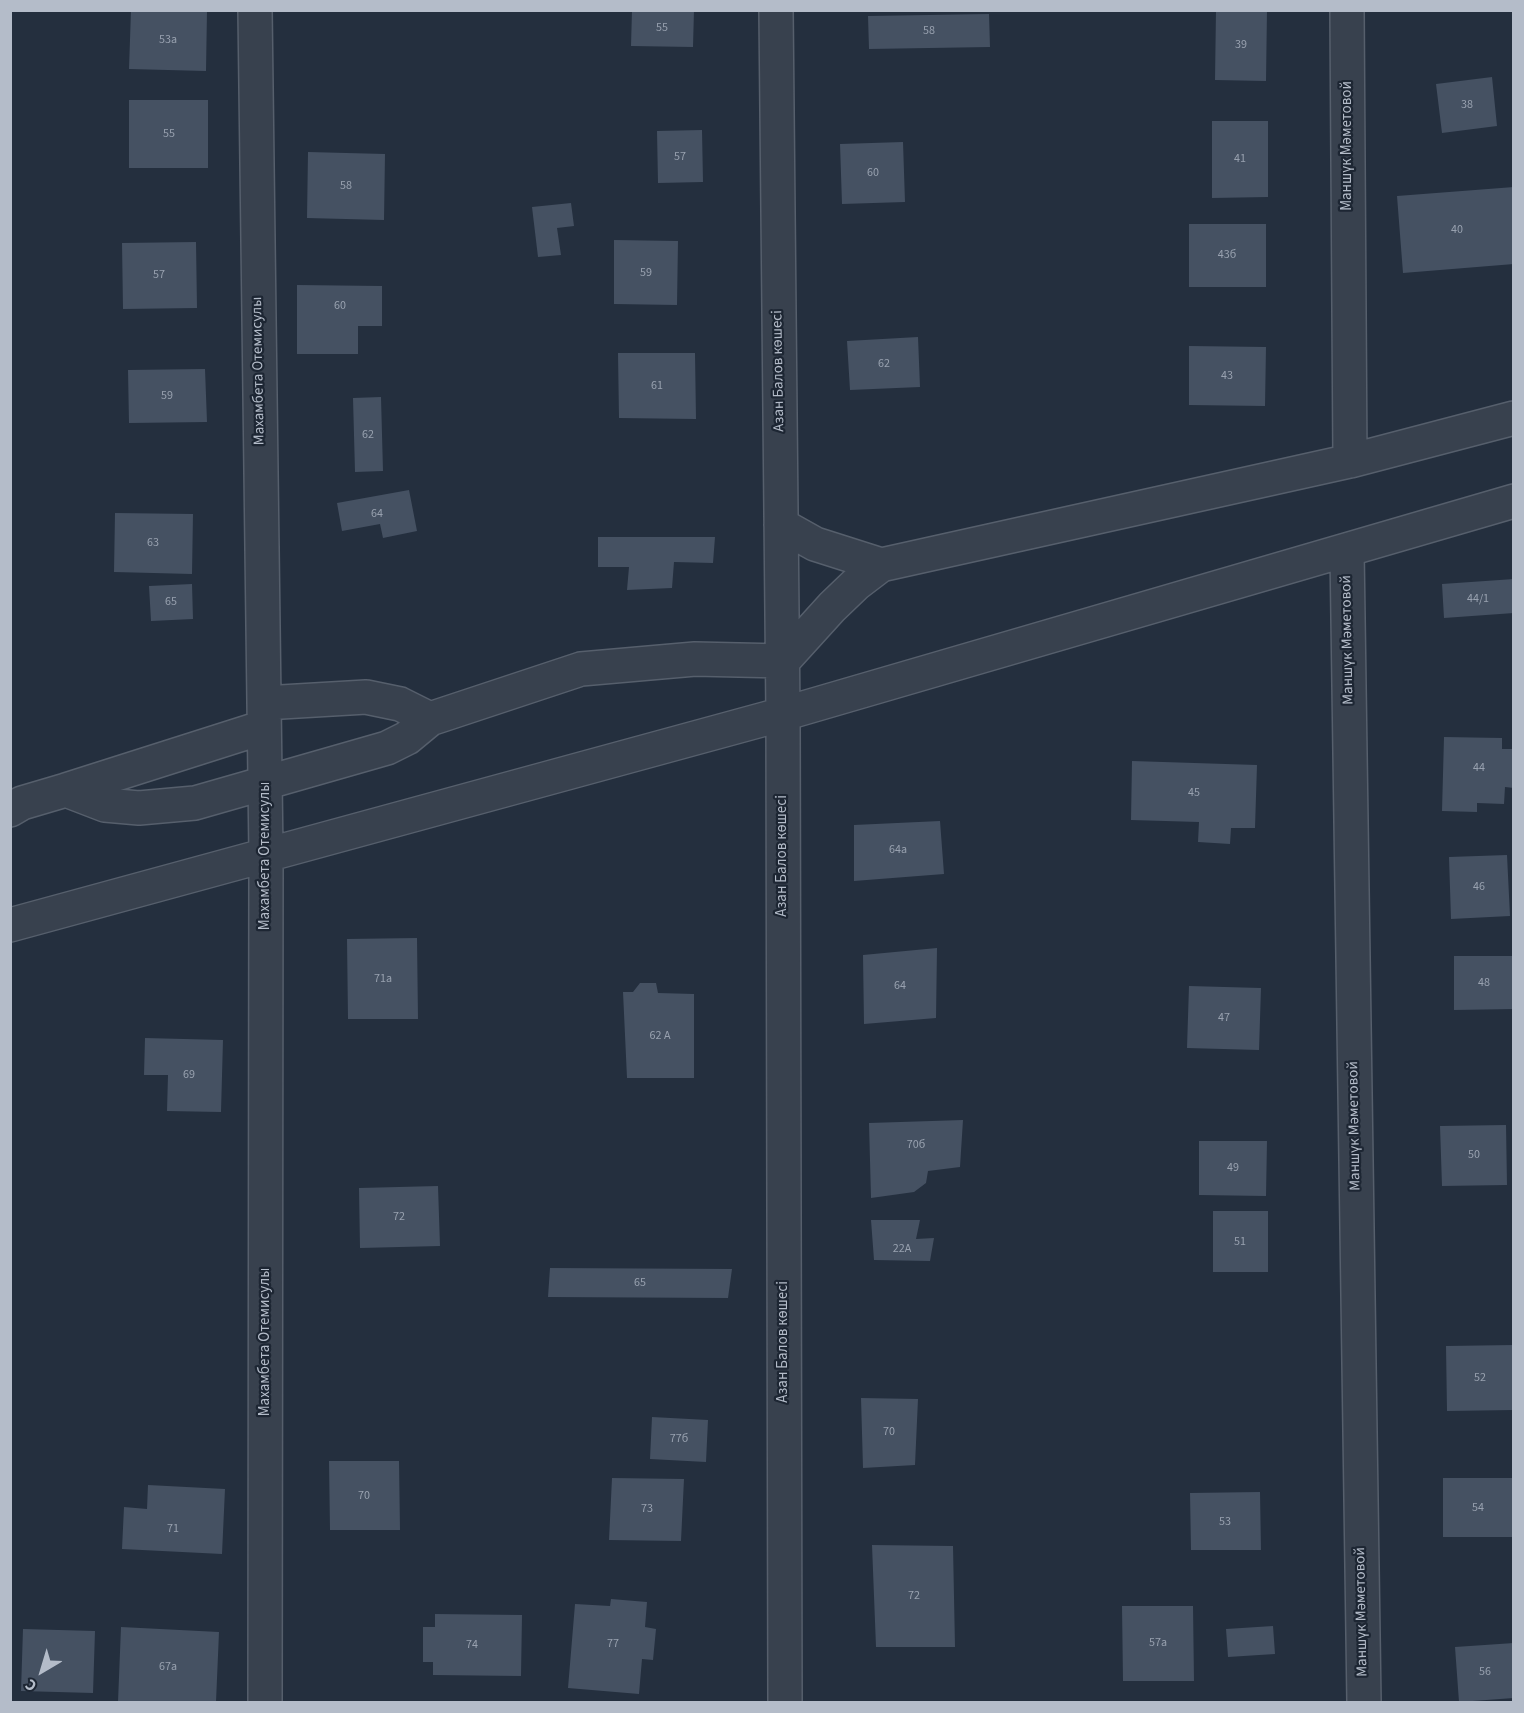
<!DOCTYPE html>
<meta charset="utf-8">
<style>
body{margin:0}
#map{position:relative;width:1524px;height:1713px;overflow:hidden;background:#242f3e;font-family:"Source Sans 3",sans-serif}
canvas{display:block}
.frame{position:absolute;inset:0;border:12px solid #b4bcc9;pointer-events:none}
.north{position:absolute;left:12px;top:1641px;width:60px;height:60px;-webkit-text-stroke:4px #1d2633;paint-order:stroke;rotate:218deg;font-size:16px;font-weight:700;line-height:24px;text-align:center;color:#b4bcc9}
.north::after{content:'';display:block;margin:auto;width:21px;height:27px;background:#b4bcc9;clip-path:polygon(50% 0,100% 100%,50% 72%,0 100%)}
</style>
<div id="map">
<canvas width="1524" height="1713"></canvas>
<div class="frame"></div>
<div class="north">С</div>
</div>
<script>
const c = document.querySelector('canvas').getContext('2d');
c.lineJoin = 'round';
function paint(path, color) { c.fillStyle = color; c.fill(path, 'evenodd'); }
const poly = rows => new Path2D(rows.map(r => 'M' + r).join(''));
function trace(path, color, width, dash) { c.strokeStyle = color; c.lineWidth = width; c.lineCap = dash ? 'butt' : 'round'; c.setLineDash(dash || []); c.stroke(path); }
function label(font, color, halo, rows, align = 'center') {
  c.font = font + ' "Source Sans 3",sans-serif'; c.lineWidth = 4.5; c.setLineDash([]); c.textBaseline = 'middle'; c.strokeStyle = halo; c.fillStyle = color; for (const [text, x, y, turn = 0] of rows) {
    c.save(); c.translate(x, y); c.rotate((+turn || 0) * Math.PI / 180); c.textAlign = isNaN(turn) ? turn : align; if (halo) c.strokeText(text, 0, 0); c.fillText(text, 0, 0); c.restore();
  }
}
paint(poly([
 [131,10,207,11,206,71,129,69],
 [632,10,694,10,693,47,631,46],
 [1216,10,1267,10,1266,81,1215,80],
 [989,14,990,47,869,49,868,16],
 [1492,77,1497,126,1442,133,1436,84],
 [129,100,208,100,208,168,129,168],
 [1212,121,1268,121,1268,197,1212,198],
 [702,130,703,182,658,183,657,131],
 [903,142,905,202,842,204,840,144],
 [308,152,385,154,384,220,307,218],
 [1514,187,1514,264,1403,273,1397,196],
 [571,203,574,226,557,228,561,255,538,257,532,207],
 [1189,224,1266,224,1266,287,1189,287],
 [614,240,678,241,677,305,614,304],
 [196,242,197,308,123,309,122,243],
 [297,285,382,286,382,326,358,326,358,354,297,354],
 [918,337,920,387,850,390,847,341],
 [1189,346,1266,347,1265,406,1189,405],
 [618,353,695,353,696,419,619,418],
 [205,369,207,422,129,423,128,370],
 [381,397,383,471,355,472,353,398],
 [409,490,417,531,383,538,380,524,342,531,337,503],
 [115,513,193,514,192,574,114,572],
 [598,537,715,537,713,563,674,562,672,588,627,590,629,567,598,567],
 [1514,579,1514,613,1444,618,1442,584],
 [192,584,193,619,151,621,149,586],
 [1444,737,1502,738,1502,749,1514,749,1514,788,1505,787,1504,804,1477,803,1477,812,1442,811],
 [1132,761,1257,765,1255,828,1231,828,1230,844,1198,842,1199,822,1131,820],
 [940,821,944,874,854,881,854,825],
 [1507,855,1510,916,1451,919,1449,857],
 [417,938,418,1019,348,1019,347,939],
 [937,948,936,1018,864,1024,863,955],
 [1454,956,1514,956,1514,1009,1454,1010],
 [640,983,656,983,658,993,694,994,694,1078,627,1078,623,992,633,992],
 [1189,986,1261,988,1259,1050,1187,1048],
 [145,1038,223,1040,221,1112,167,1111,168,1075,144,1075],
 [963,1120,960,1167,928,1171,926,1183,914,1192,871,1198,869,1123],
 [1506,1125,1507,1185,1442,1186,1440,1126],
 [1199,1141,1267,1141,1266,1196,1199,1195],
 [438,1186,440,1246,360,1248,359,1188],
 [1213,1211,1268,1211,1268,1272,1213,1272],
 [871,1220,920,1220,916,1239,934,1238,930,1261,874,1260],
 [550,1268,732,1269,728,1298,548,1297],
 [1514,1345,1514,1410,1447,1411,1446,1346],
 [861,1398,918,1399,915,1465,863,1468],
 [652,1417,708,1420,706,1462,650,1459],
 [329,1461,399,1461,400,1530,330,1530],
 [612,1478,684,1479,681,1541,609,1540],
 [1443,1478,1514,1478,1514,1537,1443,1537],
 [148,1485,225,1489,222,1554,122,1549,124,1507,147,1509],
 [1260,1492,1261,1550,1191,1550,1190,1493],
 [872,1545,953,1546,955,1647,876,1647],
 [611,1599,647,1602,645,1627,656,1629,653,1660,642,1659,639,1694,568,1688,575,1604,610,1606],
 [1122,1606,1193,1606,1194,1681,1123,1681],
 [435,1614,522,1615,521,1676,433,1675,433,1662,423,1662,423,1627,435,1627],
 [1273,1626,1275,1654,1228,1657,1226,1629],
 [121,1627,219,1632,216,1702,118,1702],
 [23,1629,95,1631,93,1693,21,1691],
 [1514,1643,1514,1698,1459,1702,1455,1647]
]), '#455162');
const minor = poly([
 [255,10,266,856,265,1702],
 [776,10,783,714,785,1702],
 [1347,10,1350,461],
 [781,525,815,544,881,565],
 [1347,550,1364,1702],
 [264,703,366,697,400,704,430,719],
 [66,790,264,727],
 [10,810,22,803,66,790,105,805,139,808,195,803,387,748,407,738,430,719,581,669,695,659,783,661,832,607,856,584,881,565,1350,461,1514,418],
 [10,925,783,714,1514,501]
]);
trace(minor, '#565f6c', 36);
trace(minor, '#38414e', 33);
label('12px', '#98a1af', null, [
 ["55",662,28],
 ["58",929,31],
 ["53а",168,40],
 ["39",1241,45],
 ["38",1467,105],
 ["55",169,134],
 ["57",680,157],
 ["41",1240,159],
 ["60",873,173],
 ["58",346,186],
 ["40",1457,230],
 ["43б",1227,255],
 ["59",646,273],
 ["57",159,275],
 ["60",340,306],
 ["62",884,364],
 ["43",1227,376],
 ["61",657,386],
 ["59",167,396],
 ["62",368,435],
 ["64",377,514],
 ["63",153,543],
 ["44/1",1478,599],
 ["65",171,602],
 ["44",1479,768],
 ["45",1194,793],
 ["64а",898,850],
 ["46",1479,887],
 ["71а",383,979],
 ["48",1484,983],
 ["64",900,986],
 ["47",1224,1018],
 ["62 А",660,1036],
 ["69",189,1075],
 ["70б",916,1145],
 ["50",1474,1155],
 ["49",1233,1168],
 ["72",399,1217],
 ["51",1240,1242],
 ["22А",902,1249],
 ["65",640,1283],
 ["52",1480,1378],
 ["70",889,1432],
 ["77б",679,1439],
 ["70",364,1496],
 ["54",1478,1508],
 ["73",647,1509],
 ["53",1225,1522],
 ["71",173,1529],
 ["72",914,1596],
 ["57а",1158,1643],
 ["77",613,1644],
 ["74",472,1645],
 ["67а",168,1667],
 ["56",1485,1672]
]);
label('15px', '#b4bcc9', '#1d2633', [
 ["Маншүк Мәметовой",1348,146,-90],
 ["Махамбета Отемисулы",259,371,-91],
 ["Азан Балов көшесі",779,371,-91],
 ["Маншүк Мәметовой",1348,640,-91],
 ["Махамбета Отемисулы",266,856,-90],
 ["Азан Балов көшесі",783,856,-90],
 ["Маншүк Мәметовой",1355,1126,-91],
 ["Махамбета Отемисулы",266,1342,-90],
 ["Азан Балов көшесі",784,1342,-90],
 ["Маншүк Мәметовой",1362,1612,-91]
]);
</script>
